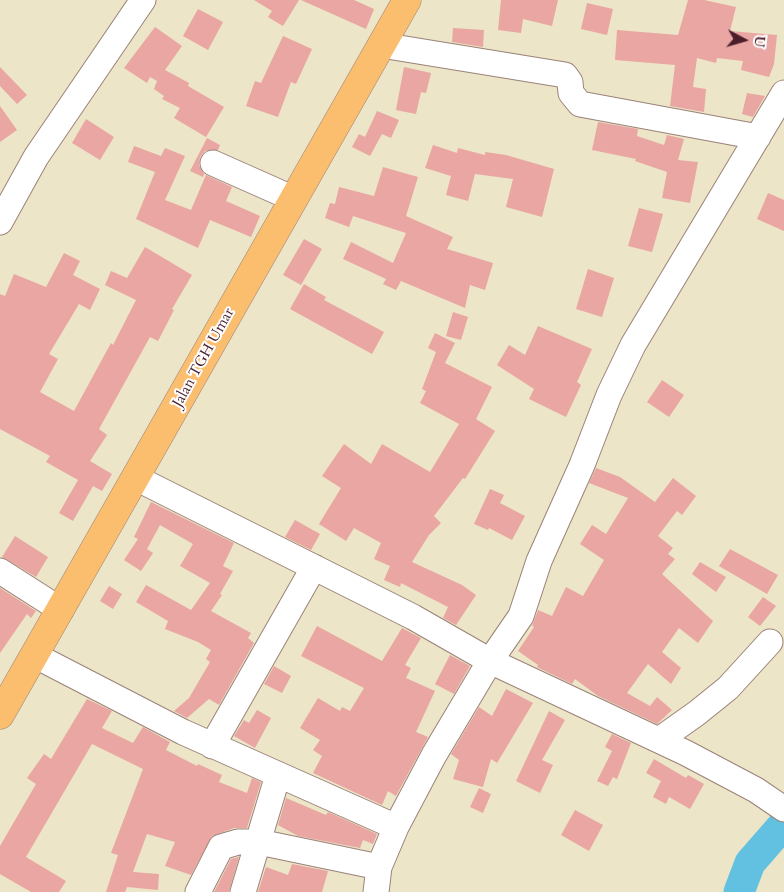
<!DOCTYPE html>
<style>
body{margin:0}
#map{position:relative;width:784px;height:892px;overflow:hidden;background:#ece5c7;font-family:Cardo,serif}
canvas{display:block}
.north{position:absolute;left:719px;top:15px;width:50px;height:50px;-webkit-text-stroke:4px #fff;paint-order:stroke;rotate:96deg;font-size:14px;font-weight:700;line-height:20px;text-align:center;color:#4a1f2b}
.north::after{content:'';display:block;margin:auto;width:18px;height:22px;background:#4a1f2b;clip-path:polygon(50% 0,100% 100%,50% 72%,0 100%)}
</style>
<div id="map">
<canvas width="784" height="892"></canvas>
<div class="north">U</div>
</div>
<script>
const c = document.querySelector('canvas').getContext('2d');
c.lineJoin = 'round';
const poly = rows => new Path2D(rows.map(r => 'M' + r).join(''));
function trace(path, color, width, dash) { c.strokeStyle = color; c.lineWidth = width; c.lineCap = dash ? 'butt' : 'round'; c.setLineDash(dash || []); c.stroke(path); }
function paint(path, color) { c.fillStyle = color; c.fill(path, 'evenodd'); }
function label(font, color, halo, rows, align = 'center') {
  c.font = font + ' Cardo,serif'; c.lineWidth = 4; c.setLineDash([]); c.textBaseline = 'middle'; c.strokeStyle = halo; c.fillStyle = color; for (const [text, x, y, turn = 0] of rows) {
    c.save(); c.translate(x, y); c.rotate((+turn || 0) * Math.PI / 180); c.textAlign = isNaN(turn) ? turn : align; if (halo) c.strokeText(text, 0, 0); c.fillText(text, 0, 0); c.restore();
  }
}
trace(poly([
 [739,892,750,863,784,824]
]), '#62c1e0', 31);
paint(poly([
 [254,0,299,0,283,26,268,17,272,11],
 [301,0,354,0,374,9,366,29],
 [501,0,558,0,552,26,523,19,521,33,498,30],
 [688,0,704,0,736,7,730,31,777,35,774,64,769,77,741,70,743,61,717,58,716,63,697,58,693,87,706,89,704,112,670,106,675,65,615,60,617,30,678,35],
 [587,3,613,9,607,35,581,29],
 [198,9,223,22,208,50,183,36],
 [155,27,182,46,165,70,189,83,188,86,224,107,206,137,174,118,180,108,162,99,164,96,154,89,157,81,150,77,147,83,124,68],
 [453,28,484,30,483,47,452,42],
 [283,36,312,49,296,84,291,82,278,117,246,106,255,81,261,83],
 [0,67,27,95,17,104,0,86],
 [404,67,431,73,426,93,421,92,416,114,396,110],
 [747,93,765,96,753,117,742,114],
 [0,106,17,130,0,142],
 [377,111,399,120,391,138,382,134,370,156,352,147,359,134,365,137],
 [86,119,114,137,100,160,72,143],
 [598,122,638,129,637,136,664,145,667,135,684,139,678,160,698,162,690,203,662,198,667,172,635,161,636,159,592,150],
 [207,138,220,145,218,150,205,151,200,157,199,165,204,174,203,177,190,171],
 [433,145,457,153,458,148,485,155,485,152,506,155,554,169,542,217,506,207,513,179,475,174,468,201,446,195,451,176,425,168],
 [134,146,161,156,165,148,185,156,165,200,191,210,206,175,232,187,226,201,260,216,251,237,210,220,198,248,136,219,155,172,128,162],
 [383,167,418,177,406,216,453,237,447,249,493,263,485,290,470,285,465,308,401,281,396,290,383,284,386,279,343,259,351,242,393,263,406,233,353,216,349,227,325,218,330,203,335,204,339,187,374,196],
 [768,193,784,200,784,231,757,219],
 [639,208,663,214,652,252,628,246],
 [304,239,322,249,301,285,283,275],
 [145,247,192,275,172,309,174,310,158,341,150,337,99,429,107,435,90,461,112,474,102,491,93,486,73,521,59,513,78,480,46,462,50,456,0,429,0,294,5,296,14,274,46,287,64,253,80,261,73,275,100,289,90,310,79,304,49,354,58,359,40,392,74,411,111,343,113,345,136,300,105,285,111,271,127,278],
 [588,269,614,278,602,317,576,309],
 [304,284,326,297,324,300,384,332,372,354,290,309],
 [453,312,468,317,461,340,446,336],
 [538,326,592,349,577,382,581,385,566,417,529,399,534,389,497,365,509,345,525,355],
 [435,333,455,343,445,363,492,387,476,419,495,431,465,479,463,478,434,516,441,523,429,535,412,562,462,585,476,595,456,625,443,618,448,607,401,583,400,587,384,580,390,566,374,559,381,543,354,528,346,541,319,524,341,488,322,476,344,444,371,464,382,444,430,472,459,424,420,403,426,391,422,389,436,352,428,348],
 [662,380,684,395,669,417,647,402],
 [596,468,620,477,655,502,673,478,696,496,682,515,677,511,658,536,673,548,668,554,675,559,662,574,713,621,698,643,679,628,662,652,681,668,671,684,648,664,627,693,650,706,657,697,672,710,657,724,598,696,575,679,572,684,537,667,538,665,518,651,534,627,532,626,538,610,552,616,566,587,583,596,604,560,580,544,592,525,606,534,628,498,589,483],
 [490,489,504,495,500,503,525,516,512,540,489,528,488,530,474,524],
 [151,502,234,543,223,566,233,571,220,594,222,595,211,611,251,633,248,638,254,643,219,705,209,699,187,718,174,711,189,698,210,662,206,659,211,650,198,642,165,629,168,621,136,602,146,585,191,610,210,583,180,566,193,544,160,525,147,549,153,553,141,571,124,560,138,539,134,537],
 [295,520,320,534,311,550,285,537],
 [15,536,48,557,36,577,2,557],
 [730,549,778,575,767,594,719,566],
 [700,562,726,577,716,592,692,574],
 [109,586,122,594,113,609,100,601],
 [0,588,36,611,31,618,27,614,0,653],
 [763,597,776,606,760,626,748,617],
 [317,626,382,661,402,628,421,638,405,665,411,668,406,678,435,691,416,732,428,737,396,796,388,791,382,805,313,773,322,756,313,750,320,740,300,728,318,698,340,711,342,707,350,711,364,688,301,656],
 [450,655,470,666,454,694,435,684],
 [274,666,291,676,282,693,264,684],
 [506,689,533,703,497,763,491,759,483,787,453,779,459,760,451,754,479,707,492,716],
 [87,699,112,711,102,728,133,743,143,727,170,742,166,750,197,766,198,764,222,775,219,782,247,793,252,778,261,782,247,828,234,828,212,836,191,875,165,866,175,842,147,834,133,872,159,874,158,890,127,887,125,892,106,892,118,855,111,853,143,769,92,744,26,857,66,881,59,892,31,892,0,874,0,846,36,784,27,778,44,754,51,759],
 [257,710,271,718,255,748,234,736,244,720,249,723],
 [549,711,565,720,542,760,553,765,540,793,516,781],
 [612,734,631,743,617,779,613,777,608,786,597,781,612,751,605,747],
 [654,759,686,778,688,775,704,784,690,809,669,797,666,804,653,797,661,781,646,773],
 [479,788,491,794,483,813,470,807],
 [286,798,326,815,328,812,377,834,373,844,363,840,360,848,298,836,278,825],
 [575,810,603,825,589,851,561,835],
 [239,857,229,892,214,892,231,859],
 [292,864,328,871,322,892,258,892,266,867,288,875]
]), '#e9a6a2');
const minor = poly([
 [381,45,565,75,570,82,571,93,580,104,758,137],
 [213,163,294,199],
 [0,222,36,157,143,0],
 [136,478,413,617,490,661,686,753,756,790,784,809],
 [0,571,61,610],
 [34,655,183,732,396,827],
 [659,740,697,713,728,688,770,642],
 [212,746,314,567],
 [198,892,221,847,238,842,259,842,379,867],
 [243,892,278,775],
 [376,892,379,867,396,827,434,755,490,661,521,616,539,561,582,465,609,395,633,345,784,93]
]);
const major = poly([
 [0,715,407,0]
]);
trace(minor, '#9b8279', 27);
trace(major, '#9b8279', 29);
trace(minor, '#fff', 25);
trace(major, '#fbbd6e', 28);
label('15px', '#4a1f2b', '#fff', [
 ["Jalan TGH Umar",204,358,-61]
]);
</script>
